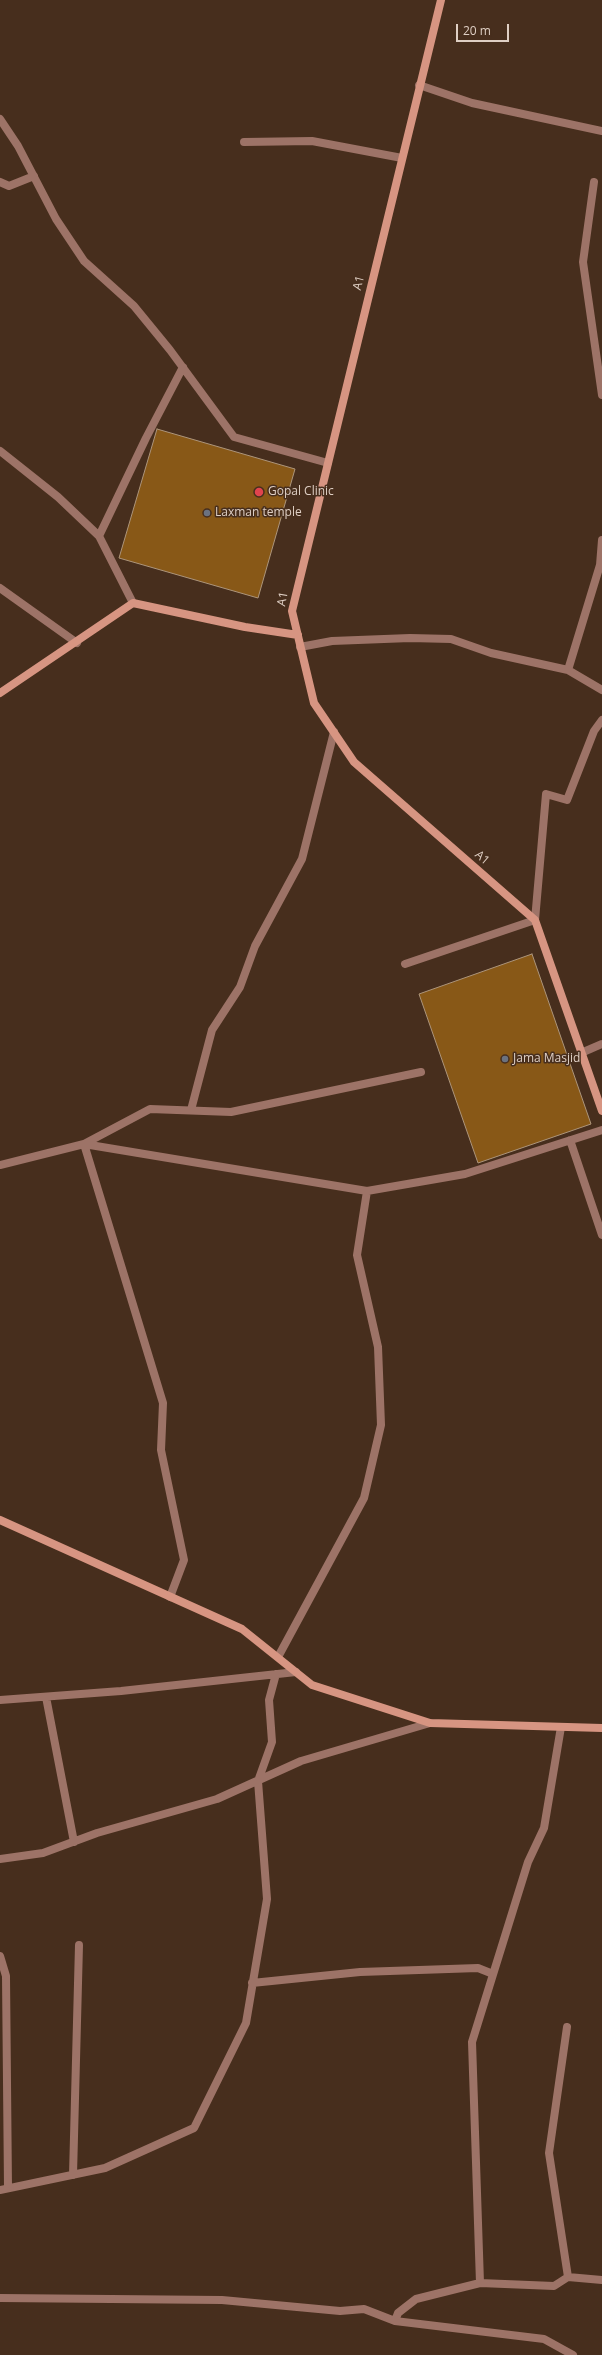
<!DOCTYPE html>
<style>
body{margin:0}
#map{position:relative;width:602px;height:2355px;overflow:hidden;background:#472e1d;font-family:"Open Sans",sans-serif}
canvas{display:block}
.scale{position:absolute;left:456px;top:24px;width:53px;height:18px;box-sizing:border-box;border:2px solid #dfcfc4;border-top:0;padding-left:5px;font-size:12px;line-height:14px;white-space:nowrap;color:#dfcfc4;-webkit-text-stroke:3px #472e1d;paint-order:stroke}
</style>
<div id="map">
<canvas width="602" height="2355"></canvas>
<div class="scale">20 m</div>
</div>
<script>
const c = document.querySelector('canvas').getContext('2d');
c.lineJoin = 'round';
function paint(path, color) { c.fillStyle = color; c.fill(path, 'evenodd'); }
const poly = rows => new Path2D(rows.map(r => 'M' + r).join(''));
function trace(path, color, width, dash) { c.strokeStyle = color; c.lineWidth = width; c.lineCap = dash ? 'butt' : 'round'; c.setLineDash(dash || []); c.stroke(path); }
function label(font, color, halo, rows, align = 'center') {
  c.font = font + ' "Open Sans",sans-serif'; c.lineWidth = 3; c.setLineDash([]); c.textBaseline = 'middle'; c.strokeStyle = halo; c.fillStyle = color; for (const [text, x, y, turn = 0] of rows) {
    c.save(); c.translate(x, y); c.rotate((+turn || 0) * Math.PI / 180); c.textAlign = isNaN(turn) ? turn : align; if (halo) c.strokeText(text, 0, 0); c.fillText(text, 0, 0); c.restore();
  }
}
const building = poly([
 [157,429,295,469,258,598,119,558,157,429],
 [532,954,591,1124,478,1163,419,994,532,954]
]);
paint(building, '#885817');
trace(building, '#ad957b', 1);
trace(poly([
 [419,85,472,103,602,131],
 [0,119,18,146,56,219,84,261,134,306,170,350,234,437,328,463],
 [244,142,312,141,402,158],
 [0,182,9,186,34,176],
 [594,182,583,262,602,395],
 [0,451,58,497,99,536],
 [0,588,77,643],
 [133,603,99,536,146,438,183,367],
 [300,647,332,641,410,638,451,639,491,653,568,670,602,690],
 [568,670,600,565,602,540],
 [405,964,535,920,546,794,567,800,594,731,602,720],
 [581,1053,602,1044],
 [191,1110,212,1030,240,987,255,946,302,859,334,732],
 [570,1140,602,1235],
 [0,1165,84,1144,367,1191,465,1174,602,1130],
 [170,1597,184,1560,161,1450,163,1403,84,1144,150,1109,231,1112,421,1072],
 [278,1657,364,1498,381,1425,378,1347,357,1255,367,1191],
 [46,1697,74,1842],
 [0,1700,121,1691,296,1672],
 [0,1859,43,1853,97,1833,217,1799,301,1761,430,1723],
 [0,1956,6,1976,8,2188],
 [252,1983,360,1972,478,1968,493,1974],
 [567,2027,549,2153,568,2277],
 [73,2175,79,1945],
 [0,2190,105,2168,194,2128,246,2023,267,1899,258,1781,272,1742,269,1700,276,1674],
 [480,2283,472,2042,528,1862,544,1828,561,1727],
 [0,2298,222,2300,340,2311,364,2309,395,2321,544,2339,573,2355],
 [395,2321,398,2313,416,2299,480,2283,554,2286,568,2277,602,2280]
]), '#9d7367', 8);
trace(poly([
 [441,0,292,611,314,703,354,762,535,920,602,1111],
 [0,693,133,603,245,627,298,635],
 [0,1520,242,1629,312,1685,430,1723,602,1728]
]), '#d79582', 8);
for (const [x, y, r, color] of [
 [259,492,5,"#e0444e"],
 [207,513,4,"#6b7280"],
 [505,1059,4,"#6b7280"]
]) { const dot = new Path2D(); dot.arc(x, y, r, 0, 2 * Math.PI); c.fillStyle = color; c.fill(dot); trace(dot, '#472e1d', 1.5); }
label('12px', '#dfcfc4', '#472e1d', [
 ["A1",359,283,-76],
 ["A1",283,599,-80],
 ["A1",482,858,41]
]);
label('12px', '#dfcfc4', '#472e1d', [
 ["Gopal Clinic",268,492],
 ["Laxman temple",215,513],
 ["Jama Masjid",513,1059]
], 'left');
</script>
